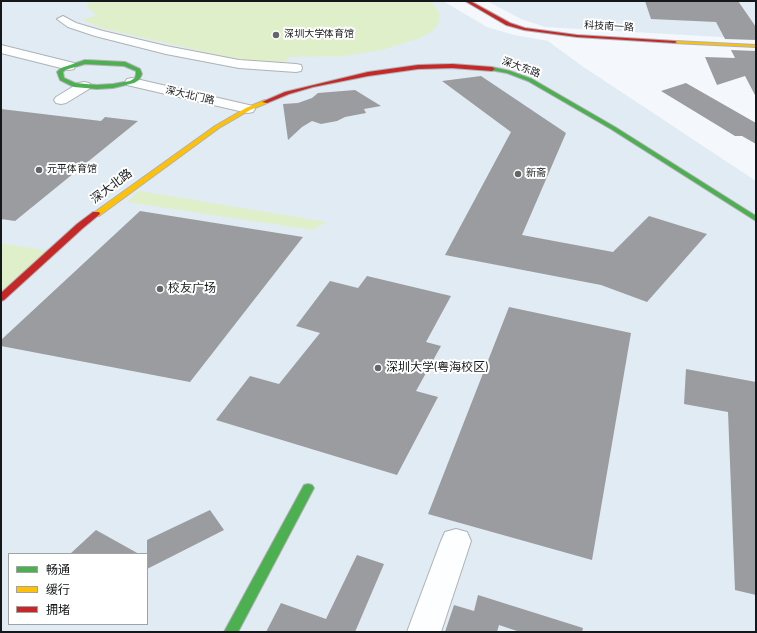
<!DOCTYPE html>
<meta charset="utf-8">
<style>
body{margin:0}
#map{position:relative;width:757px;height:633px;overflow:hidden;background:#f4f8fc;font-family:"Titillium Web","Noto Sans SC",sans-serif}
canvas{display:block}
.frame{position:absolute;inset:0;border:2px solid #15181a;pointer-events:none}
.legend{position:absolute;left:8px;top:553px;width:140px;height:72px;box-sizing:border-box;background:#fff;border:1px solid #a1a3a3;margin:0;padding:5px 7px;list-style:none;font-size:12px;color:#15181a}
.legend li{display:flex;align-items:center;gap:8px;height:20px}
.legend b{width:20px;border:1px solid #a1a3a3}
</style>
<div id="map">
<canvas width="757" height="633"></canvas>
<div class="frame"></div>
<ul class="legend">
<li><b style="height:5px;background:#4caf50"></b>畅通</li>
<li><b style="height:5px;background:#ffc107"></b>缓行</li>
<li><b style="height:5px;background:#c62828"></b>拥堵</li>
</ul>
</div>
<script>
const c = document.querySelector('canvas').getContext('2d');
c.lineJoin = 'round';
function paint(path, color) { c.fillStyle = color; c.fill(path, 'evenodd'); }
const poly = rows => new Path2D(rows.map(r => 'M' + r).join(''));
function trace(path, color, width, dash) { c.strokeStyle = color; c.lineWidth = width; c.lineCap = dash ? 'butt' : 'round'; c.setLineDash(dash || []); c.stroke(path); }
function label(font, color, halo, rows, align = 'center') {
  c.font = font + ' "Titillium Web","Noto Sans SC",sans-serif'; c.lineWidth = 4; c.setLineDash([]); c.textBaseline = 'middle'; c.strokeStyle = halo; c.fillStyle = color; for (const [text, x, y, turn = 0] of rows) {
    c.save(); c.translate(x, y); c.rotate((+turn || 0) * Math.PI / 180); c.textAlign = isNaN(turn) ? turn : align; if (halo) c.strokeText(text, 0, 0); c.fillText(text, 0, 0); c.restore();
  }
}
paint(poly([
 [1,1,443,1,487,27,514,35,548,41,582,66,756,181,756,632,1,632],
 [9,554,147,554,147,624,9,624],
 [487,1,756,1,756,39,545,27,521,19]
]), '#e1ebf3');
paint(poly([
 [88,1,429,1,435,6,439,13,440,19,437,26,431,32,420,38,382,50,344,56,289,57,286,62,264,62,226,57,101,28,81,19,97,16,89,9,87,6],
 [139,191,327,222,312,230,127,202],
 [1,243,53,252,1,298]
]), '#dfefca');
paint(poly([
 [645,1,738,1,756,27,756,40,725,39,716,22,651,19],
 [731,50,756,51,756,97,745,76,717,85,705,57,735,58],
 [481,76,566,133,522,235,613,252,649,216,707,234,647,302,601,285,445,255,511,132,442,81],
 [686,83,756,123,756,144,742,136,735,136,661,91],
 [355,90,381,106,364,109,366,113,345,117,337,121,321,124,312,121,302,127,288,140,283,104,298,103,312,98,318,93],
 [1,109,101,121,105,117,138,121,15,221,1,219],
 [140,211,303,237,190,382,1,346,1,340],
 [367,276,451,296,426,342,441,346,416,391,438,397,397,475,216,420,250,376,279,384,320,333,296,326,330,281,358,288],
 [509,307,631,333,592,560,428,514],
 [686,369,756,382,756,595,735,590,728,412,684,404],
 [210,510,224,530,147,569,147,540],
 [96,530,139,554,70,554],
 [357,555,384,564,355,632,266,632,281,603,326,619],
 [478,595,583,628,582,632,520,632,499,625,497,632,445,632,454,605,474,611]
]), '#9b9c9f');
const street = poly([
 [63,16,76,23,103,31,166,46,239,60,296,64,301,65,302,68,301,71,296,72,239,68,166,54,95,36,68,27,57,19,63,16],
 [1,45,74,63,75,66,74,69,69,70,1,53,1,45],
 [132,78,253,106,255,109,253,112,248,113,127,85,125,82,127,79,132,78],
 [84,82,89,83,91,86,89,89,66,103,61,104,56,103,54,100,56,97,79,83,84,82],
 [456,529,467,532,471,541,441,632,407,632,441,541,445,532,456,529]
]);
const fast = poly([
 [85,60,125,62,140,69,142,74,139,80,134,83,113,88,97,89,74,87,60,80,57,72,61,68,85,60],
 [85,64,124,66,136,71,136,74,135,78,130,81,113,84,97,85,75,83,64,78,63,72,65,70,85,64],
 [492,67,510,71,532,79,615,127,756,216,756,221,611,129,528,81,507,73,490,70,490,68,492,67],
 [308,484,312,485,314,488,238,632,224,632,304,485,308,484]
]);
const slow = poly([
 [675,41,756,45,756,47,673,43,673,41,675,41],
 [265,100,268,102,267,103,250,110,219,128,99,216,93,216,92,214,215,126,246,108,265,100]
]);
const jam = poly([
 [465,1,470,1,510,23,525,28,577,35,675,41,677,42,675,43,577,37,524,30,506,25,465,1],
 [452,64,492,67,495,69,492,71,452,68,418,69,368,76,313,87,289,94,267,103,262,102,285,92,368,72,418,65,452,64],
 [93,212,99,212,100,214,83,228,4,300,1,301,1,293,77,224,93,212]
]);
trace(street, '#afb2b5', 2);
trace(fast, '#afb2b5', 2);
trace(slow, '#afb2b5', 2);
trace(jam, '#afb2b5', 2);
paint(street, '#fdfeff');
paint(fast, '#4caf50');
paint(slow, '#ffc107');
paint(jam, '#c62828');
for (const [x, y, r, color] of [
 [276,35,4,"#636669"],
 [39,170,4,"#636669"],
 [518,174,4,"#636669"],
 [160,289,4,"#636669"],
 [378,368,4,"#636669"]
]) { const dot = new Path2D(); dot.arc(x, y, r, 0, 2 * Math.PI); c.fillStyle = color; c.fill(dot); trace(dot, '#fff', 1.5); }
label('10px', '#15181a', '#fff', [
 ["科技南一路",609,27,3],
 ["深大东路",521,68,20],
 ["深大北门路",190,96,13]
]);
label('10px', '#15181a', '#fff', [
 ["深圳大学体育馆",284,35],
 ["元平体育馆",47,170],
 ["新斋",526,174]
], 'left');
label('12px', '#15181a', '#fff', [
 ["深大北路",112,187,-37]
]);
label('12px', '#15181a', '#fff', [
 ["校友广场",168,289],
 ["深圳大学(粤海校区)",386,368]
], 'left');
</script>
